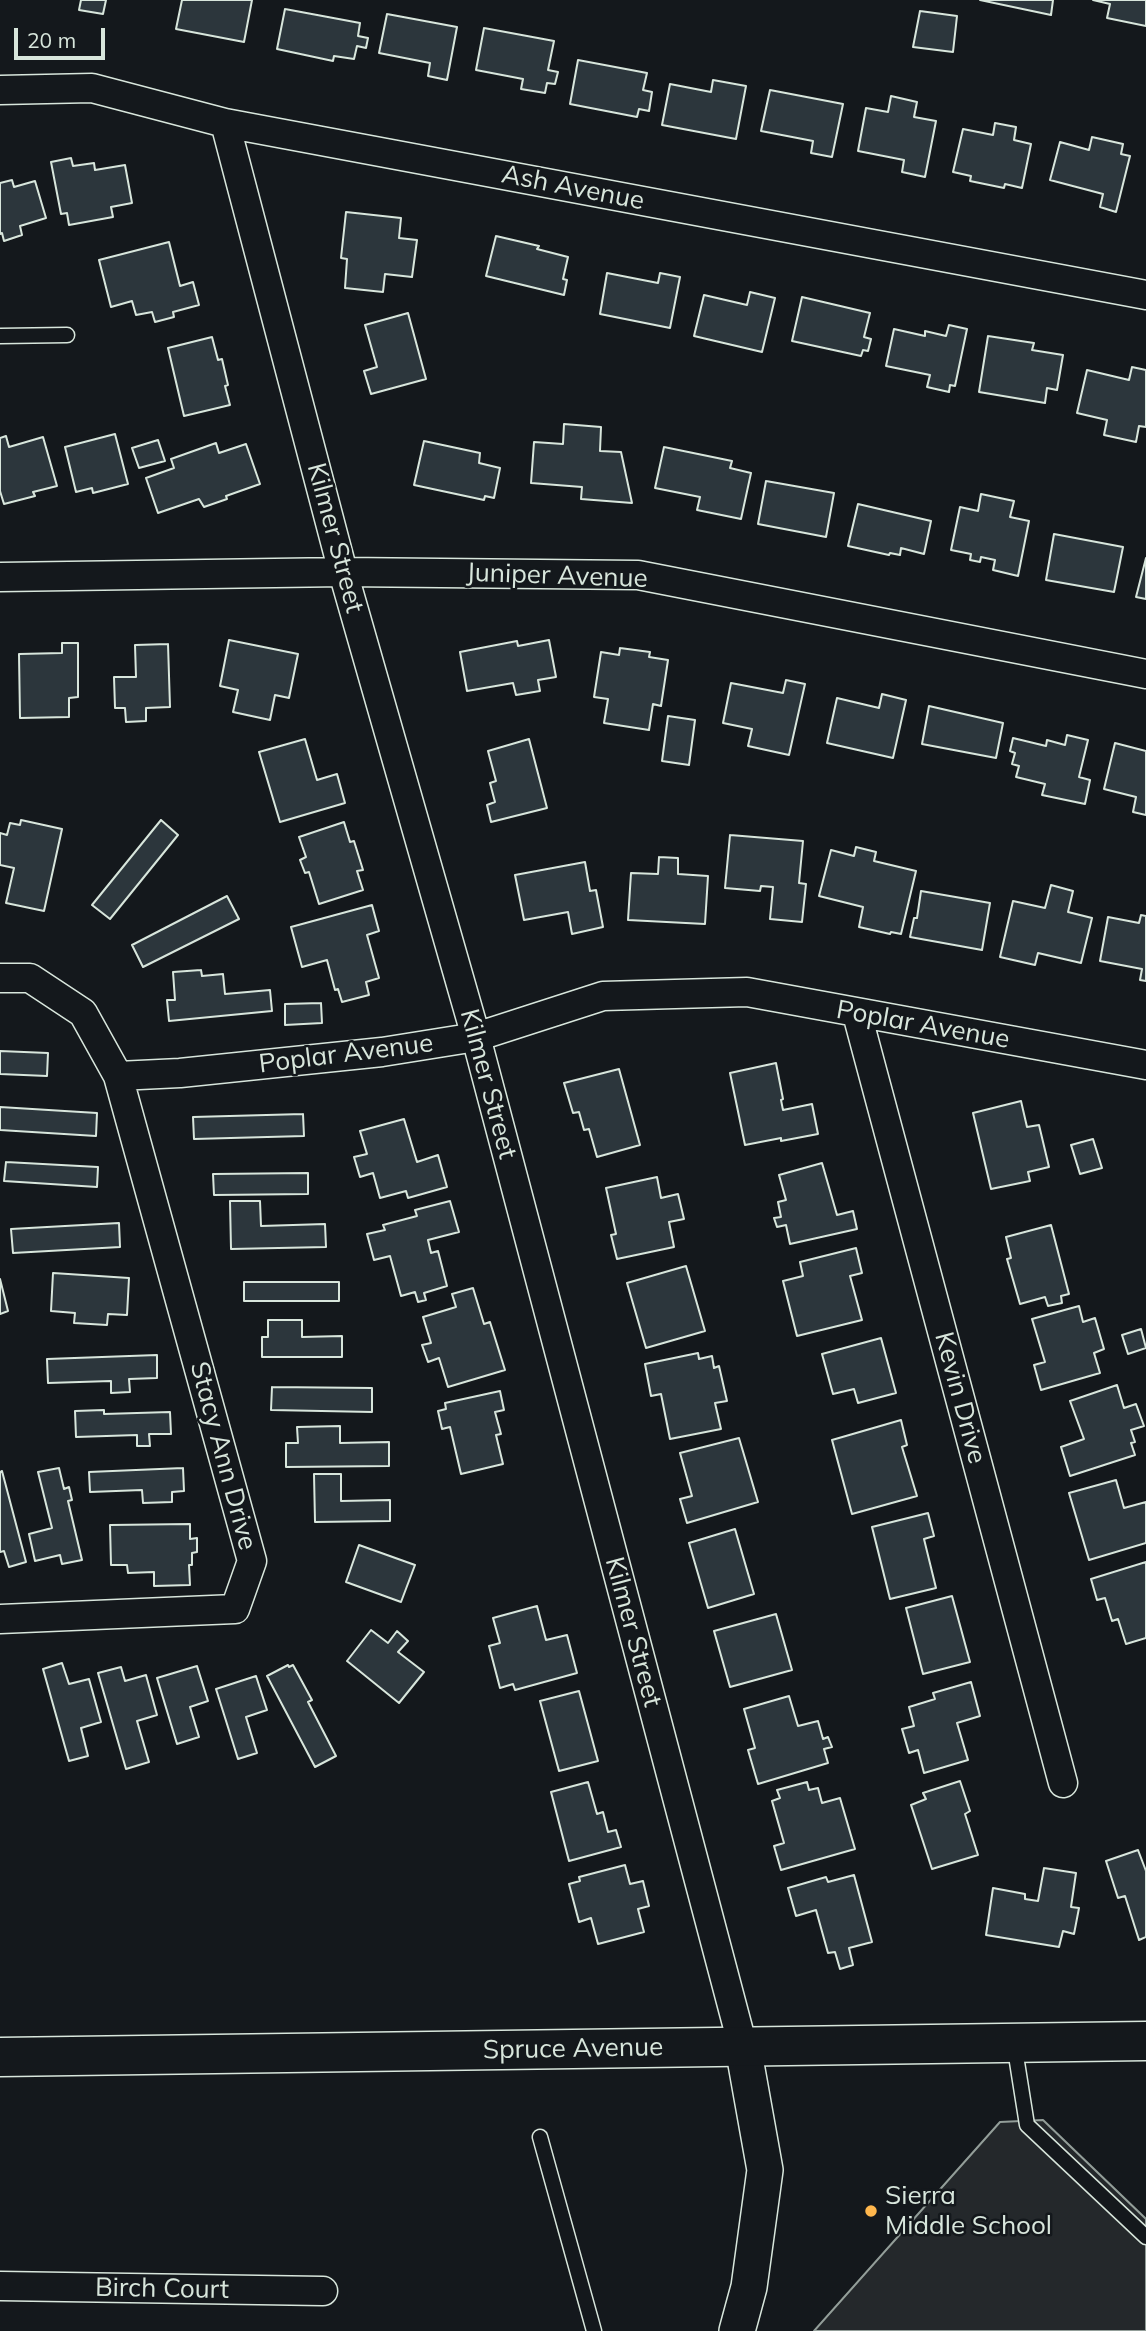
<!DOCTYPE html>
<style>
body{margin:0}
#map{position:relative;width:1146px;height:2331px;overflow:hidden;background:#14181c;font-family:Mulish,sans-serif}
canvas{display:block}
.scale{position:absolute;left:14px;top:28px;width:91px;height:32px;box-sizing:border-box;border:4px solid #d8e6dc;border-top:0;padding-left:9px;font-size:21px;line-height:24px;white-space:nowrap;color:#d8e6dc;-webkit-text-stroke:5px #14181c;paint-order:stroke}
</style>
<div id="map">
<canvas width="1146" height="2331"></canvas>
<div class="scale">20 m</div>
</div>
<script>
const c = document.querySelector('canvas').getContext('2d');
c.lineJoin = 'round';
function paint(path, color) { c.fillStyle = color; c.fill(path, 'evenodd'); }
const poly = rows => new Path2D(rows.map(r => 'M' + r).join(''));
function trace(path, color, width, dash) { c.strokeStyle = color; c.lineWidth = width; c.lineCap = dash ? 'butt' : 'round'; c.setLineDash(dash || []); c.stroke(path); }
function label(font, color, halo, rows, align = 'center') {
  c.font = font + ' Mulish,sans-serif'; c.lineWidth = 5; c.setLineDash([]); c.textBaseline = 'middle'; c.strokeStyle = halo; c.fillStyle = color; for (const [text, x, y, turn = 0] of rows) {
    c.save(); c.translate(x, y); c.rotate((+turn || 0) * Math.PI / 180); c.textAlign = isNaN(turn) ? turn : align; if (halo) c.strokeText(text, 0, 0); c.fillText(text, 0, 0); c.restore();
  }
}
const parking = poly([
 [1043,2120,1146,2219,1146,2331,814,2331,1000,2122,1043,2120]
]);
paint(parking, '#24282b');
trace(parking, '#939e99', 2);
const building = poly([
 [81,0,106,0,103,14,79,10,81,0],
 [182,0,252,0,244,42,176,29,182,0],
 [980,0,1053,0,1051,15,980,0],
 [1093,0,1146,0,1146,26,1107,18,1110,4,1093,0],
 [285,9,360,23,358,36,368,38,366,48,357,46,354,59,334,56,333,61,277,49,285,9],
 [920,11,957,16,953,52,913,47,920,11],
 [387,14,457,27,447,80,428,76,430,63,379,53,387,14],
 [484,28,554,41,548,70,558,72,555,84,547,83,545,93,521,89,523,79,476,70,484,28],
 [578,60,647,73,643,90,652,92,649,111,639,109,637,117,570,104,578,60],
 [713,80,746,86,736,139,662,125,670,84,711,92,713,80],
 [770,90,843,104,832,157,811,153,813,141,761,131,770,90],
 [891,96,917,102,914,117,936,121,925,177,902,172,904,160,858,151,866,108,888,112,891,96],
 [995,123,1016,127,1014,140,1031,144,1022,188,1005,184,1004,188,970,181,971,176,953,172,963,129,993,135,995,123],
 [1092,137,1123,144,1121,154,1130,156,1116,212,1100,207,1103,194,1050,180,1060,142,1089,150,1092,137],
 [71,158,73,166,94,163,95,170,125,165,132,203,111,207,113,217,69,225,67,213,61,214,51,162,71,158],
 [12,180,14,187,35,181,46,218,20,226,22,235,4,241,2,233,0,234,0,183,12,180],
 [346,212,401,218,399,238,417,240,412,277,385,274,383,292,345,288,347,259,341,258,346,212],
 [496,236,539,246,537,249,568,257,563,279,567,280,564,295,486,276,496,236],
 [169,242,180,286,193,282,199,305,173,312,174,317,155,322,152,312,136,315,132,301,111,307,99,260,169,242],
 [607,273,658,283,660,273,680,277,670,328,600,314,607,273],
 [750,292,775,298,762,352,694,336,704,295,747,305,750,292],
 [802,297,870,313,864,337,871,339,868,351,863,350,861,356,792,341,802,297],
 [408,313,426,379,371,394,364,371,377,367,365,325,408,313],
 [949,325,967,329,955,386,950,385,949,392,927,387,930,375,886,366,894,329,925,336,925,331,946,336,949,325],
 [988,336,1034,343,1032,350,1063,355,1057,390,1047,388,1045,403,979,392,988,336],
 [212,337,218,360,222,359,228,385,225,386,230,405,184,416,168,348,212,337],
 [1132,367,1146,370,1146,427,1139,426,1136,442,1104,435,1107,420,1077,413,1087,370,1129,380,1132,367],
 [564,424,601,427,600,451,621,452,632,503,581,499,582,487,531,483,534,442,563,444,564,424],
 [115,434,128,484,93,493,92,488,76,492,65,447,115,434],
 [6,436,9,447,43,437,57,486,33,492,35,496,4,504,0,491,0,438,6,436],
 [158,440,165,461,139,468,132,448,158,440],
 [424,441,480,453,479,463,500,468,494,498,485,496,484,500,414,485,424,441],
 [216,443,219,453,246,444,260,484,226,496,227,499,204,507,199,499,158,513,146,478,174,468,171,459,216,443],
 [664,447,732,461,730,468,751,473,741,519,697,510,700,497,655,488,664,447],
 [766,481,834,493,826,537,758,524,766,481],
 [981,494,1014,501,1010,517,1029,521,1018,576,993,570,995,560,981,557,980,562,970,560,971,554,951,550,960,507,978,511,981,494],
 [858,504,931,521,924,554,901,548,900,555,890,553,889,555,848,546,858,504],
 [1054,534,1123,547,1114,592,1046,580,1054,534],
 [1146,558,1146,599,1136,597,1146,558],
 [229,640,298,654,289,698,275,695,270,720,233,712,238,690,220,686,229,640],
 [549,640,556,677,538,680,540,691,516,695,513,683,467,691,460,652,517,641,518,646,549,640],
 [62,643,78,643,78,697,69,698,69,717,20,718,19,654,62,653,62,643],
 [168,644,170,707,146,708,146,721,126,722,125,708,115,708,114,677,136,677,135,645,168,644],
 [620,648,650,652,649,657,668,660,661,706,653,704,649,730,604,723,608,699,594,697,601,652,619,655,620,648],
 [786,680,805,684,789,755,748,746,752,729,723,723,731,683,783,693,786,680],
 [882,694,906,700,893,758,827,743,837,698,879,708,882,694],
 [929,706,1003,723,996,758,922,744,929,706],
 [668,716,695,720,689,765,662,761,668,716],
 [1067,735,1088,740,1079,777,1090,780,1085,804,1042,795,1045,784,1016,777,1019,766,1012,764,1015,753,1010,751,1013,738,1046,746,1047,740,1065,745,1067,735],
 [305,739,317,780,337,774,345,803,280,822,259,752,305,739],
 [529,739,547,808,491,822,487,805,495,802,490,783,496,781,488,751,529,739],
 [1115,743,1146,751,1146,815,1133,812,1136,797,1104,789,1115,743],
 [21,820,62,829,44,911,6,903,14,868,0,865,0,833,7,835,10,823,20,825,21,820],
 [161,820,178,835,110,919,92,905,161,820],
 [344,822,350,842,354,841,363,870,357,871,363,890,319,904,309,872,305,873,300,860,306,857,299,837,344,822],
 [730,835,803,841,799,883,806,884,802,922,770,919,773,887,761,886,760,891,725,888,730,835],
 [856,847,876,852,874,861,916,871,901,934,891,932,890,934,859,927,863,907,819,896,831,850,854,856,856,847],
 [659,857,678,858,678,874,708,876,705,924,628,920,631,873,658,874,659,857],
 [585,862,590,891,596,890,603,927,572,934,568,912,524,920,515,875,585,862],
 [1051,885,1073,891,1068,912,1092,918,1081,963,1038,953,1035,965,1000,957,1013,901,1045,908,1051,885],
 [921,891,990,903,982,950,910,937,914,918,917,918,921,891],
 [227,896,239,919,143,967,132,945,227,896],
 [372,905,379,931,367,935,379,978,366,982,369,995,342,1002,338,989,335,990,327,960,302,967,291,927,372,905],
 [1141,915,1146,916,1146,981,1140,980,1142,969,1100,961,1108,917,1139,923,1141,915],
 [201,970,202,976,223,974,225,994,270,990,272,1011,169,1021,167,1000,175,1000,173,972,201,970],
 [321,1003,322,1023,285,1025,285,1004,321,1003],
 [0,1051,48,1053,47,1076,0,1074,0,1051],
 [776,1063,783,1099,781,1100,783,1110,812,1104,818,1134,781,1141,781,1138,745,1145,730,1073,776,1063],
 [619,1069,640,1145,597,1157,589,1129,584,1130,579,1112,573,1113,564,1083,619,1069],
 [1021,1101,1027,1127,1039,1125,1049,1167,1028,1172,1030,1181,991,1189,973,1113,1021,1101],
 [0,1107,97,1113,96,1136,0,1130,0,1107],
 [303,1114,304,1136,194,1139,193,1117,303,1114],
 [404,1119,417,1162,438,1155,447,1187,408,1198,406,1191,380,1198,373,1173,360,1177,354,1157,367,1154,360,1131,404,1119],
 [1093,1139,1102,1168,1080,1174,1071,1145,1093,1139],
 [6,1162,98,1167,97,1187,4,1181,6,1162],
 [822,1163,837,1215,853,1211,857,1229,790,1244,786,1225,777,1227,774,1218,781,1217,778,1202,786,1200,779,1175,822,1163],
 [308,1173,308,1194,214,1195,213,1174,308,1173],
 [657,1177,661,1198,678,1194,684,1219,669,1222,674,1247,617,1259,611,1235,616,1234,606,1188,657,1177],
 [230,1201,260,1201,261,1226,325,1224,326,1247,231,1249,230,1201],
 [450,1201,459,1232,428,1240,431,1253,438,1251,447,1286,424,1293,426,1300,418,1302,415,1292,401,1296,390,1256,374,1260,367,1234,385,1230,383,1225,417,1216,415,1210,450,1201],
 [119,1223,120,1247,13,1253,11,1229,119,1223],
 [1051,1225,1069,1294,1061,1296,1062,1303,1048,1306,1045,1297,1020,1304,1007,1259,1011,1258,1006,1237,1051,1225],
 [856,1248,862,1273,850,1276,862,1320,797,1336,783,1281,803,1276,800,1262,856,1248],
 [686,1266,705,1331,646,1348,627,1283,686,1266],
 [53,1273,129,1278,127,1315,108,1314,107,1325,74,1323,75,1313,51,1311,53,1273],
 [0,1279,8,1311,0,1314,0,1279],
 [244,1282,339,1282,339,1301,244,1301,244,1282],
 [473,1288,484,1324,490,1322,505,1370,448,1387,439,1358,428,1362,422,1345,431,1343,423,1317,456,1307,452,1294,473,1288],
 [1079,1306,1083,1322,1095,1318,1104,1349,1094,1353,1100,1373,1041,1390,1034,1365,1045,1362,1032,1319,1079,1306],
 [268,1320,302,1320,302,1337,342,1336,342,1357,262,1357,262,1337,268,1337,268,1320],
 [1141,1329,1146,1348,1128,1354,1122,1335,1141,1329],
 [881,1338,896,1393,858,1403,854,1389,833,1394,822,1354,881,1338],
 [698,1353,699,1359,712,1356,714,1368,719,1366,727,1401,715,1403,721,1429,670,1439,661,1394,651,1396,645,1364,698,1353],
 [157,1355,157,1378,129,1379,130,1392,111,1393,111,1381,48,1383,47,1359,157,1355],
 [1117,1385,1124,1408,1136,1404,1144,1426,1131,1430,1135,1442,1131,1443,1135,1455,1070,1476,1061,1447,1084,1439,1070,1401,1117,1385],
 [272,1387,372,1388,372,1412,271,1410,272,1387],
 [500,1391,504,1410,495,1412,501,1434,496,1435,503,1464,461,1474,450,1427,442,1429,438,1411,446,1409,445,1403,500,1391],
 [104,1410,104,1414,170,1412,171,1434,149,1434,150,1446,137,1446,137,1435,76,1437,75,1411,104,1410],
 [901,1420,907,1445,902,1447,917,1496,852,1514,832,1440,901,1420],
 [340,1426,340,1443,389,1442,389,1466,286,1467,286,1443,298,1443,297,1427,340,1426],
 [739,1438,758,1502,687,1523,680,1499,692,1496,680,1453,739,1438],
 [59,1468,64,1489,69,1487,72,1500,68,1501,82,1560,62,1564,60,1555,35,1561,29,1534,52,1528,38,1472,59,1468],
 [183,1468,184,1491,172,1492,172,1502,143,1503,142,1490,90,1492,89,1472,183,1468],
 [2,1471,26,1562,9,1567,4,1551,0,1552,0,1472,2,1471],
 [314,1474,341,1474,341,1501,390,1500,390,1521,315,1522,314,1474],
 [1116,1480,1124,1508,1146,1502,1146,1543,1089,1560,1069,1493,1116,1480],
 [928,1513,934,1536,924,1539,936,1588,890,1599,872,1527,928,1513],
 [190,1524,190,1539,197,1538,197,1552,192,1553,192,1565,189,1565,190,1585,154,1586,154,1572,128,1573,127,1565,111,1565,110,1525,190,1524],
 [735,1529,754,1594,708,1608,689,1543,735,1529],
 [359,1545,415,1565,401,1602,346,1582,359,1545],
 [1146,1562,1146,1638,1126,1644,1118,1619,1112,1621,1105,1598,1097,1600,1091,1579,1146,1562],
 [952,1596,970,1662,923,1674,906,1608,952,1596],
 [537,1606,546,1640,567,1635,577,1673,515,1690,513,1684,500,1688,489,1646,500,1643,493,1618,537,1606],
 [776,1614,792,1670,730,1687,714,1631,776,1614],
 [371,1630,388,1643,397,1631,408,1641,398,1652,424,1672,399,1703,347,1661,371,1630],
 [62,1663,69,1684,89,1679,101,1722,81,1728,88,1756,69,1761,43,1669,62,1663],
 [288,1665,289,1667,293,1665,312,1700,308,1702,336,1756,315,1767,267,1676,288,1665],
 [197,1666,208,1701,190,1707,199,1737,177,1744,157,1678,197,1666],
 [121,1667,125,1681,146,1675,157,1715,137,1721,149,1762,126,1769,98,1673,121,1667],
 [256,1676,267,1710,246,1717,257,1753,238,1759,216,1689,256,1676],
 [971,1682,980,1716,957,1723,968,1760,924,1773,918,1750,909,1753,902,1729,914,1726,909,1707,935,1699,933,1693,971,1682],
 [579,1691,598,1761,559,1771,540,1701,579,1691],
 [789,1696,798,1726,818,1721,823,1739,828,1737,832,1747,824,1749,828,1763,758,1784,748,1750,755,1748,744,1709,789,1696],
 [960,1781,970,1811,965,1814,978,1855,932,1869,911,1805,926,1799,923,1793,960,1781],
 [588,1782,597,1814,603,1812,608,1832,616,1830,621,1847,569,1861,551,1792,588,1782],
 [807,1782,809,1790,818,1788,822,1803,840,1798,855,1849,781,1870,774,1846,784,1843,772,1801,780,1798,777,1790,807,1782],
 [1138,1850,1146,1871,1146,1937,1139,1940,1125,1896,1118,1898,1106,1861,1138,1850],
 [625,1865,630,1884,643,1881,649,1906,638,1909,644,1932,598,1944,591,1918,579,1922,569,1884,580,1881,579,1877,625,1865],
 [1044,1868,1076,1873,1071,1907,1079,1908,1074,1934,1063,1931,1059,1947,986,1935,993,1888,1025,1894,1025,1899,1038,1901,1044,1868],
 [854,1875,872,1942,849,1948,853,1965,840,1969,835,1952,828,1953,816,1910,796,1916,788,1888,826,1877,828,1882,854,1875]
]);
paint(building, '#2c363c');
trace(building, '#d8e6dc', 2);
const service = poly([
 [0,336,67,335],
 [1014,2043,1027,2125,1146,2237],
 [540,2137,594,2331]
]);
const minor = poly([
 [0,90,92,88,225,123,1146,295],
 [225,123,343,572,476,1037,743,2047],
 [0,577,343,572,638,575,1146,674],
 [0,978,30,978,83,1013,118,1076,180,1073,382,1052,476,1037,603,996,747,992,1146,1065],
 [857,1014,1063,1783],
 [0,1619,235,1609,252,1561,118,1076],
 [0,2286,323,2291]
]);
const tertiary = poly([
 [737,2331,749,2287,765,2170,743,2047]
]);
const secondary = poly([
 [0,2057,1146,2041]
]);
trace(service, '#d8e6dc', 17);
trace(minor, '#d8e6dc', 31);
trace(tertiary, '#d8e6dc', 38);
trace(secondary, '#d8e6dc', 41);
trace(service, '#14181c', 14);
trace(minor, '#14181c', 28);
trace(tertiary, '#14181c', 35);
trace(secondary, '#14181c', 38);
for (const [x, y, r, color] of [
 [871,2211,7,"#ffb74d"]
]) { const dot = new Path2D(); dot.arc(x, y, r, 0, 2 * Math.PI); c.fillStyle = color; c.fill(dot); trace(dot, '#14181c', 2.5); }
label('26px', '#d8e6dc', '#14181c', [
 ["Ash Avenue",573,188,11],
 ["Kilmer Street",335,538,75],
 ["Juniper Avenue",557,576,2],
 ["Poplar Avenue",923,1025,10],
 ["Poplar Avenue",346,1054,-7],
 ["Kilmer Street",488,1084,75],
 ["Kevin Drive",960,1398,75],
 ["Stacy Ann Drive",223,1456,75],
 ["Kilmer Street",633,1632,75],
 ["Spruce Avenue",573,2049,-1],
 ["Birch Court",162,2289,1]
]);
label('26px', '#d8e6dc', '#14181c', [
 ["Sierra",885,2196],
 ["Middle School",885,2226]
], 'left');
</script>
